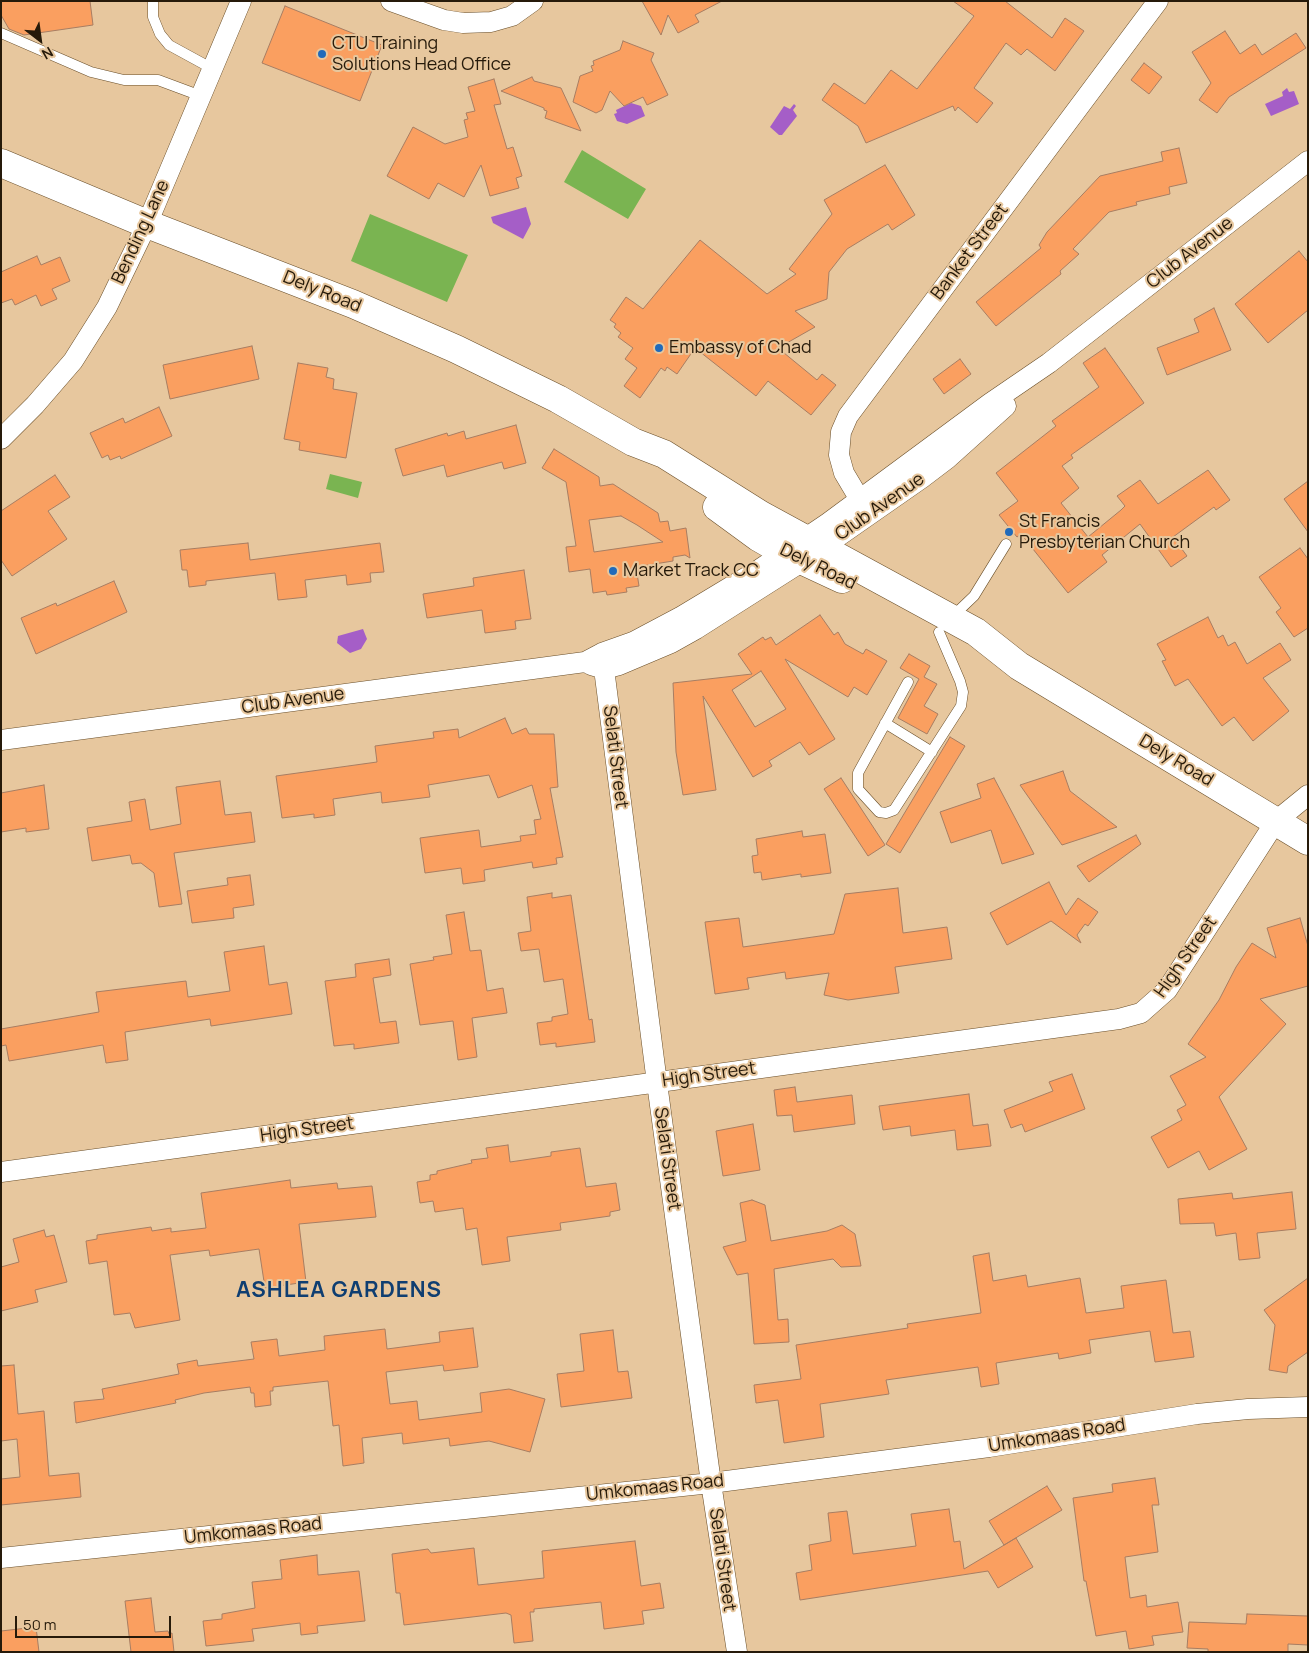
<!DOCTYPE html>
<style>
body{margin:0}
#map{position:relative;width:1309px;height:1653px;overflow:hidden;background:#e7c79e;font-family:Manrope,sans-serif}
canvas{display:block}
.frame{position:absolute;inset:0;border:2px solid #261a0a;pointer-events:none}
.north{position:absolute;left:15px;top:15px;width:50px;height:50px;-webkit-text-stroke:4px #e7c79e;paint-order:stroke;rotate:150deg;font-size:14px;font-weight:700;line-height:20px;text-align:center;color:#261a0a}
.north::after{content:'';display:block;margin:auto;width:18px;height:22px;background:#261a0a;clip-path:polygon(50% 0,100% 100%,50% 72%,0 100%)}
.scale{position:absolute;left:15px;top:1616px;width:156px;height:22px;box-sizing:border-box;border:2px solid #261a0a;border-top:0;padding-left:6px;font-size:15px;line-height:18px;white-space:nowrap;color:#261a0a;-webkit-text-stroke:4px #e7c79e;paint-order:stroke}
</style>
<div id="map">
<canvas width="1309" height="1653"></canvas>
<div class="frame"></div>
<div class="north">N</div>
<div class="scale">50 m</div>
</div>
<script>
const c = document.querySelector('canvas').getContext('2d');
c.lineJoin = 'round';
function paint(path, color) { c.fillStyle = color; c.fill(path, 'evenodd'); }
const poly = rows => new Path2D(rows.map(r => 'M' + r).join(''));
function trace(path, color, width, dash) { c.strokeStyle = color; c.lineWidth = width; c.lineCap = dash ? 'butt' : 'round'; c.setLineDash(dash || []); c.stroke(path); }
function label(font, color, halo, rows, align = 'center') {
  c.font = font + ' Manrope,sans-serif'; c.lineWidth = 4; c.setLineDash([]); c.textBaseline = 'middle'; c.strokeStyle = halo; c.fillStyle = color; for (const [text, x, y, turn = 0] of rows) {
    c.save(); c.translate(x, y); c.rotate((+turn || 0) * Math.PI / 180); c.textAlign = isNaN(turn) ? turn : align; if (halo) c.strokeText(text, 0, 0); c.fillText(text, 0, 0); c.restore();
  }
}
paint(poly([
 [582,150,646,189,628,219,564,182],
 [370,214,468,255,447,302,351,261],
 [330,474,362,482,358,498,326,489]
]), '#7ab451');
paint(poly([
 [1287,88,1289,92,1294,91,1299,104,1271,116,1265,104,1283,96,1282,92],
 [631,103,641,106,645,116,627,124,617,121,614,114,617,113,616,110],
 [794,104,796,106,793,110,797,116,782,135,779,135,770,127,784,106,790,109],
 [526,207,531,224,523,239,493,223,491,217],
 [363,629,367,639,361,649,350,653,337,643,338,636]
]), '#a55ec7');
const building = poly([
 [1,1,90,1,93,25,24,35,9,29,1,15,1,1],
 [642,1,722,1,695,15,699,22,678,33,668,15,661,35,642,1],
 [953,1,1005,1,1052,38,1065,18,1084,31,1055,71,1027,49,1021,55,1006,43,974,88,993,103,977,123,958,107,955,111,953,106,866,143,858,126,822,100,834,83,865,104,891,70,917,89,974,16,953,1],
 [285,6,382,45,360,101,262,63,285,6],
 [1225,31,1240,54,1255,44,1262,55,1296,33,1306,48,1229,97,1217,113,1199,100,1211,83,1192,52,1225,31],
 [623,41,654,53,651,60,668,95,647,105,643,97,624,106,610,91,602,110,596,113,573,102,580,76,593,71,591,66,594,65,593,61,620,50,623,41],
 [1144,63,1162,77,1149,94,1131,80,1144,63],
 [532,77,534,81,561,88,581,131,545,118,547,111,544,110,544,108,501,91,532,77],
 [494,79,501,104,494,105,507,149,513,147,522,176,516,178,519,188,490,196,481,165,464,197,438,183,429,199,387,176,413,127,445,144,468,137,464,120,468,119,466,113,475,111,468,87,494,79],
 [1179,148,1187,183,1169,187,1170,194,1136,202,1137,205,1109,212,1073,249,1079,254,1060,271,1061,274,996,326,976,302,1041,248,1039,245,1047,232,1100,176,1163,161,1161,152,1179,148],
 [885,165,915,215,892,230,888,224,847,249,829,272,827,299,795,311,815,327,778,348,817,380,822,374,836,385,811,415,768,381,756,396,695,348,677,374,667,367,665,371,661,368,640,398,624,386,637,368,625,359,633,348,618,337,621,333,614,327,616,324,610,320,626,297,643,309,700,240,767,294,796,274,789,269,832,214,824,200,885,165],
 [1299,251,1308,262,1308,310,1268,343,1235,304,1299,251],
 [37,256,41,265,60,257,70,281,52,289,57,299,41,306,36,295,15,305,12,299,1,303,1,272,37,256],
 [1214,308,1231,350,1167,375,1157,348,1199,332,1194,319,1214,308],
 [252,346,259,379,170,399,163,365,252,346],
 [1105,348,1144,403,1071,455,1073,458,1062,466,1079,488,1061,503,1088,537,1121,510,1125,506,1117,496,1140,480,1158,504,1208,470,1230,500,1216,510,1214,507,1173,537,1187,556,1171,567,1140,524,1102,555,1107,562,1068,593,1021,534,1017,537,999,515,1018,501,996,473,1056,426,1052,421,1099,387,1083,363,1105,348],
 [960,359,971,374,944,394,933,379,960,359],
 [298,363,328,368,326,377,334,379,333,389,357,393,346,458,299,450,300,442,284,439,298,363],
 [159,407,172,436,121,459,120,456,110,460,108,455,102,458,90,433,123,418,125,423,159,407],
 [516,425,526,463,504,469,502,462,447,477,444,465,403,476,395,449,447,433,448,436,464,431,466,439,516,425],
 [554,449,599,477,600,486,613,484,658,513,660,522,668,521,670,531,686,528,690,558,685,555,673,557,673,561,636,567,639,586,626,588,627,592,607,595,606,591,593,593,590,569,569,572,566,547,576,546,566,482,542,468,554,449],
 [621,516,637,525,663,542,594,552,589,520,621,516],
 [55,475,70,497,48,511,67,539,12,576,1,560,1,511,55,475],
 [1308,481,1308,532,1284,499,1308,481],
 [248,543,250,560,380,543,384,572,370,573,371,582,347,585,346,575,305,580,307,597,278,600,275,573,206,581,206,585,189,587,187,570,182,570,180,550,248,543],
 [1300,548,1308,559,1308,628,1294,637,1276,612,1281,608,1259,577,1300,548],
 [524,570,531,619,515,621,516,629,485,633,482,610,427,618,423,594,474,586,473,578,524,570],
 [114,581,127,612,36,654,21,618,56,603,57,606,114,581],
 [820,615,834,635,838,632,845,644,863,654,866,649,887,661,867,695,854,687,848,697,785,659,835,739,809,755,800,742,769,761,772,766,753,777,703,696,716,790,683,795,676,752,673,683,752,674,738,654,763,637,765,640,771,637,776,645,820,615],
 [761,671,786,709,755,727,732,690,761,671],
 [1208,617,1218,638,1223,635,1228,646,1235,642,1247,664,1280,643,1291,660,1263,678,1289,711,1253,741,1234,717,1222,726,1188,679,1175,686,1162,661,1166,660,1157,644,1208,617],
 [909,654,930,666,924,677,937,684,924,706,938,714,927,734,898,718,919,679,900,668,909,654],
 [505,718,512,734,526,728,529,734,554,734,558,787,550,788,563,857,556,858,557,864,533,868,532,862,484,870,485,881,463,884,461,868,425,873,420,838,479,830,481,847,521,841,520,836,536,834,534,820,541,819,532,785,498,798,489,775,428,785,430,797,382,803,381,792,333,799,335,815,314,818,314,814,282,818,276,776,377,762,375,746,434,738,433,732,458,729,459,738,505,718],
 [950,737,965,746,900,853,886,844,950,737],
 [1063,771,1070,791,1117,827,1062,845,1020,785,1063,771],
 [841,778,885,845,868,856,824,789,841,778],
 [994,778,1034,854,1002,864,991,830,951,843,940,812,981,798,977,784,994,778],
 [220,781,225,815,251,812,255,842,174,853,182,904,159,907,154,873,141,863,132,864,130,855,92,861,87,828,132,821,129,802,145,799,150,830,181,824,176,787,220,781],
 [44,785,49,829,26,832,26,828,1,832,1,793,44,785],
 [802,831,803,837,825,834,831,873,801,877,801,874,762,880,761,872,754,873,752,856,758,855,756,839,802,831],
 [1136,835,1141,844,1089,882,1077,866,1136,835],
 [250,875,254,905,233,908,234,918,192,923,187,891,228,885,227,878,250,875],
 [1049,882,1066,915,1078,898,1098,912,1088,926,1085,924,1077,935,1081,943,1051,921,1007,945,990,913,1049,882],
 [898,888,903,933,947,927,952,959,895,967,899,993,848,1000,824,995,829,973,786,979,785,972,747,978,749,989,715,994,705,922,739,918,743,947,834,934,845,894,898,888],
 [552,893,552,898,571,895,589,1020,592,1019,595,1042,556,1047,556,1043,540,1045,537,1023,552,1021,552,1017,568,1014,563,979,544,982,539,949,521,951,518,933,531,931,527,897,552,893],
 [464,912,470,951,481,950,487,991,503,988,507,1013,472,1018,477,1057,458,1060,453,1021,420,1025,410,964,434,960,433,957,452,954,446,915,464,912],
 [1300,918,1308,946,1308,986,1260,999,1286,1024,1219,1097,1247,1149,1209,1170,1199,1151,1168,1168,1151,1137,1182,1120,1177,1110,1186,1105,1170,1076,1206,1057,1188,1044,1219,1000,1236,967,1252,943,1276,958,1267,928,1300,918],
 [264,946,269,985,287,982,292,1014,211,1026,210,1019,125,1032,128,1060,106,1063,103,1045,9,1061,6,1045,1,1046,1,1029,99,1012,96,992,186,981,188,997,230,991,224,952,264,946],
 [389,959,391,975,373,978,380,1023,396,1021,399,1043,354,1049,354,1044,334,1046,325,981,356,977,355,964,389,959],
 [1072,1074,1085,1109,1025,1132,1022,1124,1011,1128,1004,1110,1053,1091,1049,1082,1072,1074],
 [795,1087,797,1102,852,1095,855,1124,794,1132,792,1115,777,1116,774,1090,795,1087],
 [969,1094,973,1126,988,1124,991,1146,957,1150,955,1130,911,1136,910,1126,883,1130,879,1106,969,1094],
 [753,1124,760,1170,723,1176,716,1131,753,1124],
 [508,1145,510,1162,551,1156,551,1152,580,1148,586,1187,616,1183,620,1210,610,1212,610,1216,560,1223,561,1230,507,1237,510,1261,482,1265,477,1228,466,1230,463,1208,435,1212,433,1201,420,1203,417,1182,430,1180,430,1175,437,1174,437,1171,472,1163,471,1160,488,1158,486,1148,508,1145],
 [290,1180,291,1188,337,1183,338,1189,372,1186,376,1217,299,1224,306,1282,265,1288,259,1249,210,1256,209,1250,170,1255,180,1320,135,1328,130,1313,114,1315,107,1261,89,1264,86,1241,97,1239,97,1235,151,1227,152,1231,171,1228,171,1232,206,1228,201,1193,290,1180],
 [1292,1192,1296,1229,1257,1233,1260,1258,1239,1260,1236,1233,1216,1236,1214,1223,1180,1224,1178,1199,1232,1193,1233,1199,1292,1192],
 [752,1200,765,1205,771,1241,827,1231,842,1225,855,1234,861,1266,841,1267,833,1259,774,1269,778,1320,788,1319,789,1342,754,1344,748,1273,737,1275,723,1247,746,1241,740,1203,752,1200],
 [44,1230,46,1237,54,1235,67,1282,35,1290,38,1302,1,1311,1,1267,19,1262,13,1239,44,1230],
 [989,1253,993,1281,1026,1275,1028,1287,1080,1278,1086,1313,1124,1308,1121,1286,1166,1280,1173,1333,1190,1331,1194,1357,1155,1362,1150,1331,1089,1340,1091,1353,1059,1359,1058,1353,996,1363,999,1384,981,1387,978,1367,886,1380,889,1394,820,1404,824,1437,784,1443,778,1400,756,1403,754,1385,801,1379,796,1345,908,1328,907,1324,981,1313,973,1256,989,1253],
 [1308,1278,1308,1352,1288,1366,1287,1373,1269,1370,1275,1325,1264,1310,1308,1278],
 [473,1328,478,1367,444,1371,443,1365,386,1372,390,1404,417,1401,419,1420,482,1412,480,1393,509,1389,545,1399,530,1452,489,1441,450,1446,449,1438,403,1444,402,1433,362,1438,364,1463,343,1466,339,1425,333,1426,328,1381,273,1387,273,1391,270,1391,271,1405,255,1407,254,1393,251,1393,250,1387,204,1393,175,1400,176,1403,76,1423,74,1402,104,1399,102,1389,179,1374,177,1364,197,1360,198,1366,254,1359,251,1342,277,1339,279,1356,325,1350,324,1336,385,1329,387,1349,440,1342,439,1332,473,1328],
 [613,1330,618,1372,628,1371,632,1398,561,1407,557,1374,584,1371,580,1334,613,1330],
 [14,1365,18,1414,44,1411,49,1476,79,1473,81,1497,1,1505,1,1479,20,1477,17,1439,1,1441,1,1366,14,1365],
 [1155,1478,1159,1505,1152,1505,1158,1552,1125,1557,1130,1598,1146,1595,1147,1607,1178,1602,1183,1632,1152,1636,1154,1645,1129,1649,1126,1631,1096,1636,1086,1581,1084,1581,1073,1498,1113,1492,1112,1484,1155,1478],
 [1047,1486,1062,1510,1004,1545,989,1521,1047,1486],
 [949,1509,954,1542,960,1541,964,1569,1016,1538,1033,1567,998,1588,988,1571,800,1600,796,1573,812,1570,809,1545,831,1541,828,1513,847,1511,853,1554,916,1546,911,1514,949,1509],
 [635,1541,641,1586,660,1583,664,1608,642,1611,644,1624,604,1629,601,1602,534,1609,534,1612,530,1612,533,1641,514,1643,511,1615,506,1613,404,1625,400,1593,396,1593,392,1554,428,1549,431,1553,474,1548,478,1585,544,1578,542,1551,635,1541],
 [317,1555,318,1575,359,1571,365,1621,317,1626,318,1633,301,1635,300,1623,252,1629,254,1641,206,1646,203,1621,222,1619,222,1614,255,1608,252,1582,282,1579,280,1560,317,1555],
 [151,1598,155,1632,168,1631,169,1634,172,1633,174,1652,131,1652,125,1601,151,1598],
 [1247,1614,1308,1616,1308,1645,1288,1644,1288,1652,1208,1652,1208,1649,1187,1648,1189,1622,1246,1624,1247,1614],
 [36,1627,39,1652,1,1652,1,1631,36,1627]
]);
paint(building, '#fa9f60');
trace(building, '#a77d62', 1);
const lane = poly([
 [153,1,153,17,160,34,169,45,213,69],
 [1,33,91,72,124,80,158,80,201,96],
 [952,617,974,596,1006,544],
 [908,682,858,773,858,789,879,812,886,813,894,810,961,706,963,692,960,681,939,632],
 [885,723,932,752]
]);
const street = poly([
 [391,1,444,20,463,23,491,22,512,16,533,1],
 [1,439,35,405,73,361,107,307,147,224,241,1],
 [869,515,844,473,839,455,841,432,848,416,1158,1],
 [602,653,657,1083,711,1483,737,1652],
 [591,665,604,669,619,665,671,643,696,629,803,561,922,478,947,459,1006,406],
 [1,740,585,662,602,653,633,642,682,616,760,569,828,523,989,404,1049,363,1308,161],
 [1,1172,1119,1019,1141,1013,1167,990,1276,821,1308,795],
 [1,1558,711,1483,989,1447,1197,1414,1248,1409,1308,1407]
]);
const secondary = poly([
 [1,163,147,224,353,304,456,349,558,399,633,442,664,454,761,515,976,632,1019,666,1308,841],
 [717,507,758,537,784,552,842,579]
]);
trace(lane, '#694e29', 11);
trace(street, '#694e29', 21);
trace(secondary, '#694e29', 29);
trace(lane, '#fff', 10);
trace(street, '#fff', 20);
trace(secondary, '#fff', 28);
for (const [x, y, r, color] of [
 [322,54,5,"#206aba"],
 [659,348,5,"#206aba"],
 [1009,532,5,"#206aba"],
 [613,571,5,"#206aba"]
]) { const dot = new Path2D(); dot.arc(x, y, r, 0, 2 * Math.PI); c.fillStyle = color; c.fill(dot); trace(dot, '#e7c79e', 2); }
label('18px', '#261a0a', '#e7c79e', [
 ["CTU Training",332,44],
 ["Solutions Head Office",332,65],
 ["Embassy of Chad",669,348],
 ["St Francis",1019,522],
 ["Presbyterian Church",1019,543],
 ["Market Track CC",623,571]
], 'left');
label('18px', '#261a0a', '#e7c79e', [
 ["Bending Lane",141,232,-65],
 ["Banket Street",970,252,-53],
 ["Club Avenue",1190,253,-38],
 ["Dely Road",322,292,22],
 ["Club Avenue",880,507,-35],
 ["Dely Road",818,567,26],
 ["Club Avenue",293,701,-8],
 ["Selati Street",615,757,83],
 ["Dely Road",1176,761,31],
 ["High Street",1186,957,-55],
 ["High Street",709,1075,-8],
 ["High Street",307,1130,-8],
 ["Selati Street",667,1159,82],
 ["Umkomaas Road",1057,1436,-9],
 ["Umkomaas Road",655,1488,-6],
 ["Umkomaas Road",253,1531,-6],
 ["Selati Street",722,1560,82]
]);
c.letterSpacing = '1px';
label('bold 22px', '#0f3e71', '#e7c79e', [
 ["ASHLEA GARDENS",339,1291]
]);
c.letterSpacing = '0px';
</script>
